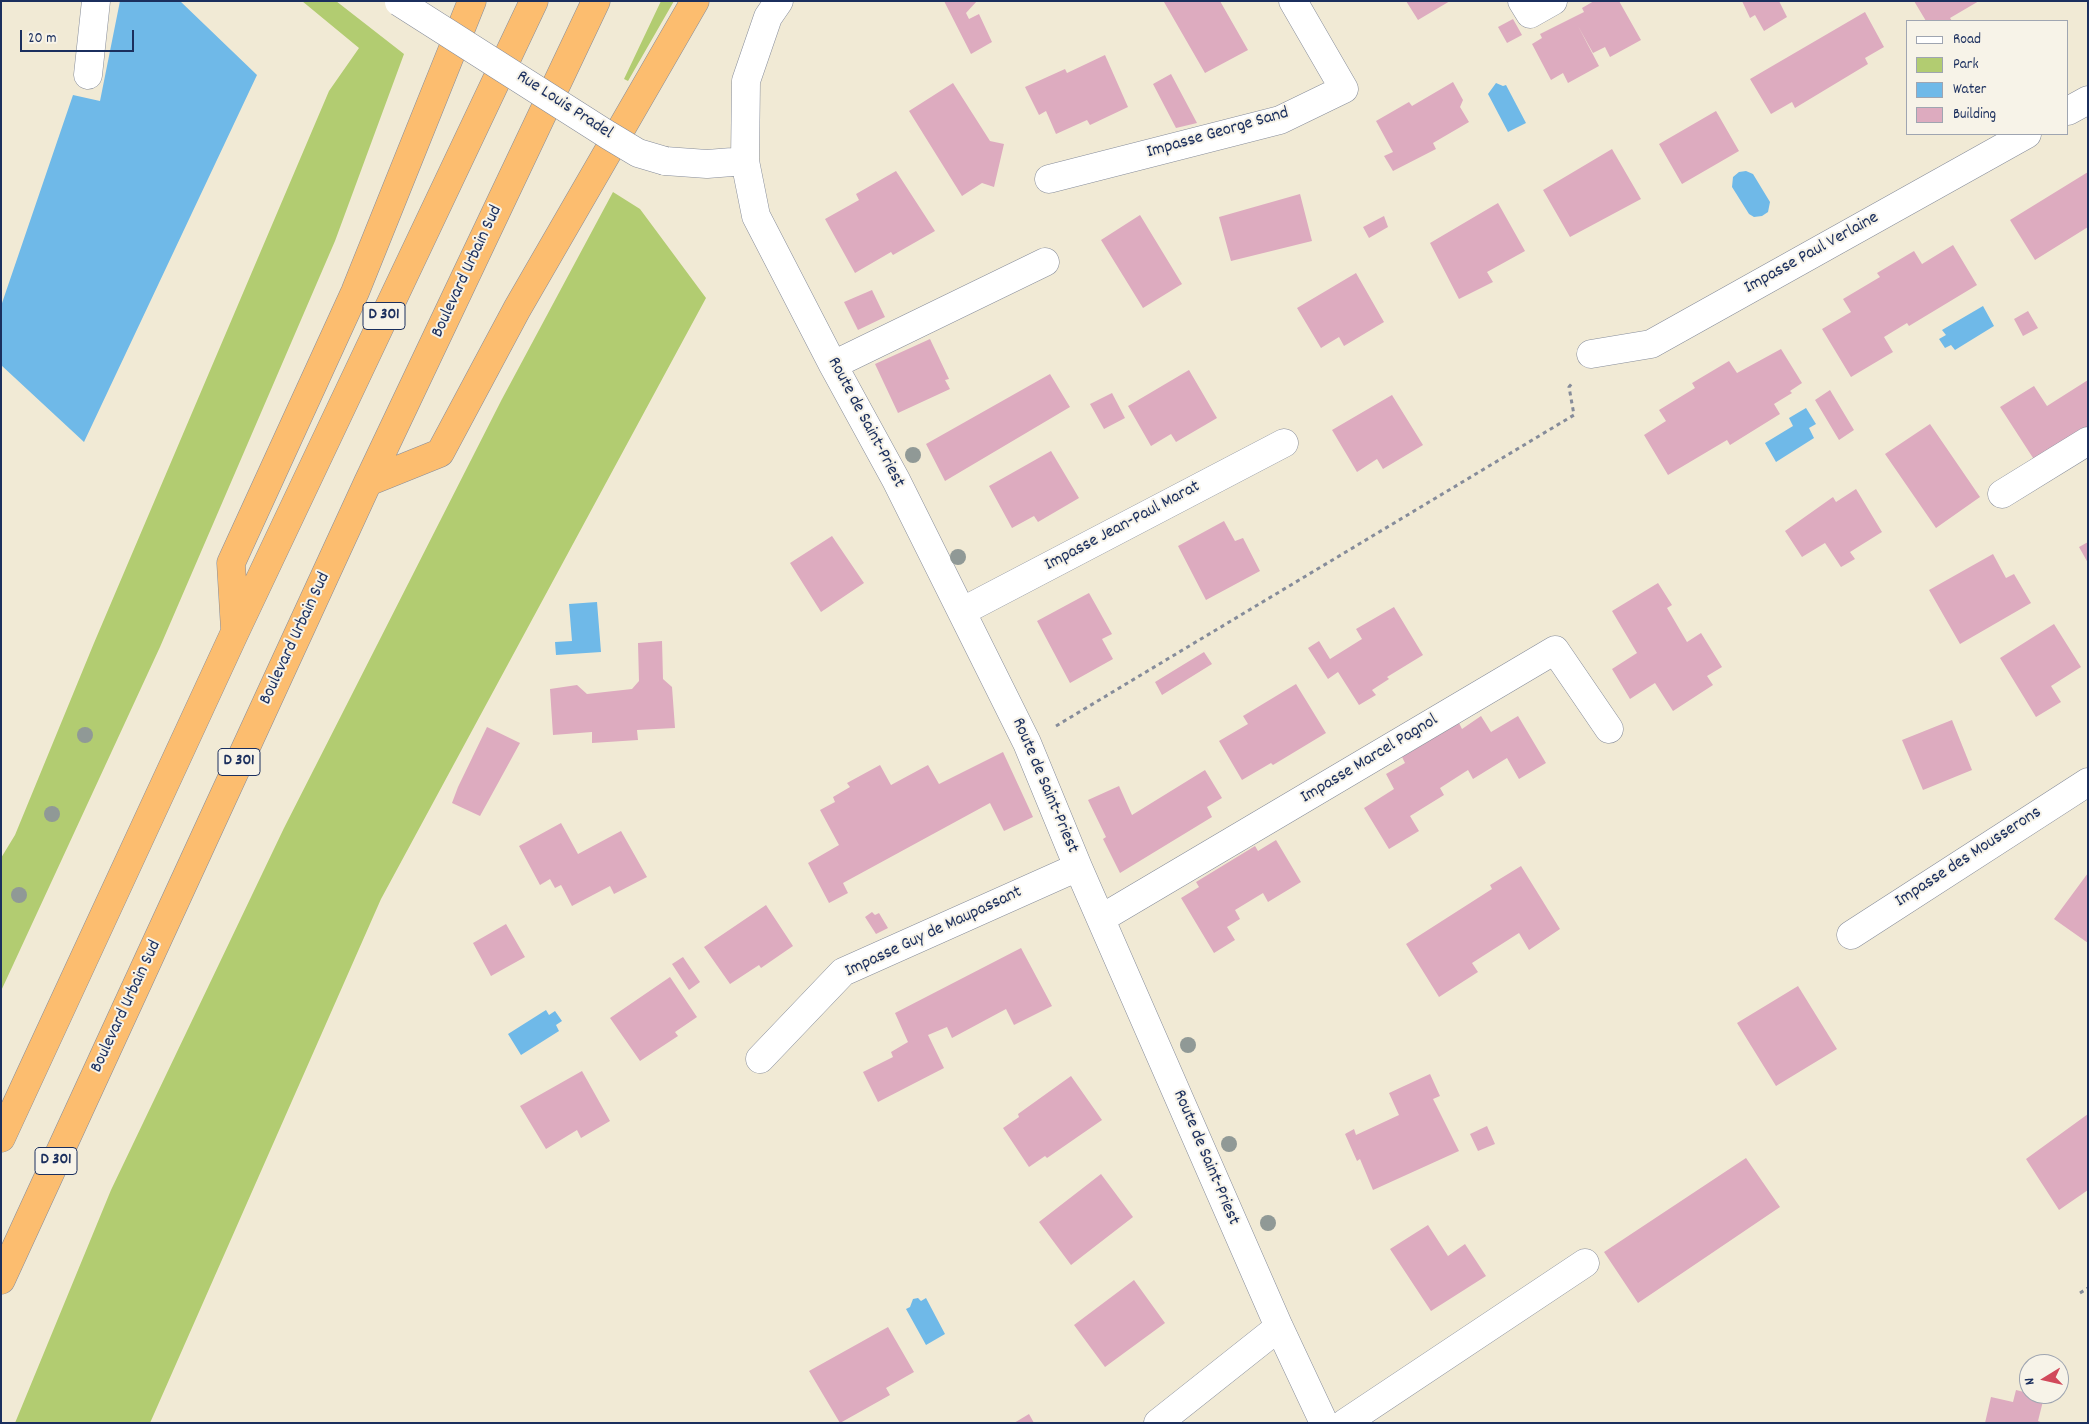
<!DOCTYPE html>
<style>
body{margin:0}
#map{position:relative;width:2089px;height:1424px;overflow:hidden;background:#f1ead5;font-family:Dekko,sans-serif}
canvas{display:block}
.frame{position:absolute;inset:0;border:2px solid #1b2f5e;pointer-events:none}
.legend{position:absolute;left:1906px;top:20px;width:162px;height:115px;box-sizing:border-box;background:#f7f3e8;border:1px solid #9fa5b1;margin:0;padding:6px 9px;list-style:none;font-size:15px;color:#1b2f5e}
.legend li{display:flex;align-items:center;gap:10px;height:25px}
.legend b{width:25px;border:1px solid #9fa5b1}
.north{position:absolute;left:2019px;top:1354px;width:50px;height:50px;box-sizing:border-box;background:#f7f3e8;border:1px solid #9fa5b1;border-radius:50%;rotate:261deg;font-size:14px;font-weight:700;line-height:20px;text-align:center;color:#1b2f5e}
.north::after{content:'';display:block;margin:auto;width:18px;height:22px;background:#d1495b;clip-path:polygon(50% 0,100% 100%,50% 72%,0 100%)}
.scale{position:absolute;left:20px;top:30px;width:114px;height:22px;box-sizing:border-box;border:2px solid #1b2f5e;border-top:0;padding-left:6px;font-size:15px;line-height:18px;white-space:nowrap;color:#1b2f5e;-webkit-text-stroke:4px #f7f3e8;paint-order:stroke}
</style>
<div id="map">
<canvas width="2089" height="1424"></canvas>
<div class="frame"></div>
<ul class="legend">
<li><b style="height:6px;background:#fff"></b>Road</li>
<li><b style="height:14px;background:#b2cc71"></b>Park</li>
<li><b style="height:14px;background:#6fb9e8"></b>Water</li>
<li><b style="height:14px;background:#ddabbf"></b>Building</li>
</ul>
<div class="north">N</div>
<div class="scale">20 m</div>
</div>
<script>
const c = document.querySelector('canvas').getContext('2d');
c.lineJoin = 'round';
function paint(path, color) { c.fillStyle = color; c.fill(path, 'evenodd'); }
const poly = rows => new Path2D(rows.map(r => 'M' + r).join(''));
function trace(path, color, width, dash) { c.strokeStyle = color; c.lineWidth = width; c.lineCap = dash ? 'butt' : 'round'; c.setLineDash(dash || []); c.stroke(path); }
function label(font, color, halo, rows, align = 'center') {
  c.font = font + ' Dekko,sans-serif'; c.lineWidth = 4; c.setLineDash([]); c.textBaseline = 'middle'; c.strokeStyle = halo; c.fillStyle = color; for (const [text, x, y, turn = 0] of rows) {
    c.save(); c.translate(x, y); c.rotate((+turn || 0) * Math.PI / 180); c.textAlign = isNaN(turn) ? turn : align; if (halo) c.strokeText(text, 0, 0); c.fillText(text, 0, 0); c.restore();
  }
}
paint(poly([
 [302,1,336,1,404,54,335,241,160,647,1,991,1,858,15,835,94,643,329,91,359,48],
 [661,1,674,1,628,81,624,79],
 [613,192,640,209,706,298,381,899,150,1423,15,1423,111,1190,284,828,502,399]
]), '#b2cc71');
paint(poly([
 [120,1,180,1,257,75,84,442,1,365,1,306,73,95,100,101],
 [1496,83,1503,86,1506,85,1526,123,1508,132,1488,94],
 [1746,171,1753,174,1770,202,1768,212,1762,216,1754,217,1749,214,1732,187,1733,177,1739,172],
 [1983,306,1994,326,1955,350,1951,345,1945,348,1939,339,1946,335,1942,330],
 [1806,408,1816,424,1809,428,1814,438,1776,462,1765,443,1793,426,1789,418],
 [597,602,601,652,556,655,555,642,572,641,569,604],
 [546,1010,549,1015,555,1011,562,1021,556,1025,559,1031,521,1055,508,1034],
 [918,1298,921,1301,926,1298,945,1334,926,1345,906,1309,910,1307,913,1299]
]), '#6fb9e8');
paint(poly([
 [944,1,977,1,966,13,969,19,979,14,992,42,971,54],
 [1166,1,1220,1,1248,50,1205,73,1164,2],
 [1406,1,1450,1,1418,20],
 [1594,1,1619,1,1641,40,1610,57,1605,47,1593,53,1578,26,1599,66,1568,83,1563,73,1551,80,1532,44,1542,38,1540,34,1584,12,1582,8],
 [1742,1,1779,1,1787,17,1764,31,1755,15,1750,18],
 [1914,1,1979,1,1950,18,1952,21,1926,21],
 [1865,12,1884,47,1865,58,1868,64,1795,108,1792,102,1771,114,1750,79],
 [1513,19,1522,35,1507,43,1498,27],
 [1105,55,1128,107,1090,125,1087,120,1056,134,1046,111,1039,115,1025,87,1065,69,1067,73],
 [1171,74,1197,123,1176,128,1153,84],
 [1453,82,1463,100,1460,107,1469,122,1433,143,1436,149,1393,171,1384,156,1393,152,1376,121,1409,102,1412,106],
 [953,83,990,141,1004,144,994,187,982,183,962,196,909,111],
 [1716,111,1739,151,1682,184,1659,144],
 [1612,149,1641,199,1570,237,1543,190],
 [896,171,935,231,893,255,891,252,855,273,825,219,859,200,856,194],
 [2088,172,2088,227,2035,260,2010,220],
 [1300,194,1312,241,1231,261,1219,217],
 [1498,203,1525,251,1487,272,1493,282,1459,299,1430,243],
 [1140,215,1182,284,1143,308,1101,240],
 [1384,216,1388,227,1369,238,1363,227],
 [1953,245,1977,285,1909,326,1907,323,1884,337,1893,352,1851,377,1822,329,1851,312,1843,299,1880,277,1877,273,1914,251,1922,264],
 [1356,273,1384,322,1344,346,1339,337,1321,348,1297,308],
 [872,290,885,317,858,330,844,302],
 [2028,311,2038,328,2023,336,2014,319],
 [930,339,949,379,945,380,950,389,898,413,875,364],
 [1781,349,1802,383,1790,391,1792,393,1774,404,1780,414,1730,445,1727,440,1668,475,1644,435,1666,421,1659,410,1695,388,1692,383,1729,361,1737,373],
 [1189,370,1217,418,1176,442,1171,434,1151,446,1128,406],
 [1050,374,1070,407,945,481,926,444],
 [2088,380,2088,427,2035,461,2000,407,2034,386,2047,406],
 [1830,390,1854,430,1839,440,1815,400],
 [1112,393,1125,418,1104,429,1090,404],
 [1392,395,1423,445,1383,469,1377,459,1357,472,1332,430],
 [1930,424,1980,497,1936,528,1885,454],
 [1051,451,1079,498,1038,522,1034,516,1012,528,989,486],
 [1856,489,1882,532,1850,552,1855,559,1841,567,1825,543,1802,557,1785,531,1833,497,1836,502],
 [1224,521,1235,541,1243,538,1260,571,1206,600,1178,546],
 [832,536,864,583,821,612,790,563],
 [2088,542,2088,563,2079,547],
 [1993,554,2006,578,2014,574,2031,603,1960,644,1929,590],
 [1658,583,1672,605,1667,608,1687,642,1701,633,1722,667,1707,676,1713,685,1673,711,1655,683,1630,699,1612,669,1637,653,1612,611],
 [1089,593,1112,634,1102,639,1113,659,1070,683,1037,621],
 [1394,607,1423,655,1387,677,1389,679,1372,690,1376,695,1359,705,1338,672,1328,679,1308,648,1319,641,1330,659,1362,639,1356,629],
 [2054,624,2081,667,2051,686,2061,702,2036,717,2000,658],
 [662,641,663,679,672,687,675,728,637,730,638,740,592,743,592,732,553,735,550,689,577,685,587,694,632,689,639,681,638,643],
 [1204,652,1212,664,1162,695,1155,682],
 [1296,684,1326,733,1273,765,1271,763,1242,780,1219,741,1248,724,1243,716],
 [1481,716,1491,732,1518,716,1546,763,1519,779,1507,758,1473,779,1468,770,1440,788,1444,795,1410,816,1419,831,1389,849,1364,808,1394,789,1386,774,1405,763,1402,757,1459,723,1462,729],
 [1952,720,1972,770,1923,790,1902,740],
 [487,727,520,743,480,816,452,803,458,787],
 [1003,752,1033,817,1004,831,990,803,843,883,848,893,829,903,808,863,839,845,820,810,835,802,833,797,850,787,847,783,880,765,891,785,928,765,939,784],
 [1205,770,1222,798,1207,807,1212,817,1120,873,1103,839,1106,837,1088,800,1119,786,1132,815],
 [561,823,578,854,621,831,647,877,614,894,610,886,572,906,561,885,555,888,550,879,540,885,519,846],
 [1276,840,1301,882,1268,902,1263,893,1235,910,1240,919,1227,927,1235,940,1214,953,1181,898,1199,887,1196,882,1255,846,1258,851],
 [1521,866,1560,929,1529,950,1519,933,1472,963,1478,972,1439,997,1406,944,1492,889,1490,885],
 [2088,873,2088,943,2054,919],
 [766,905,793,946,761,968,759,965,730,984,704,947],
 [872,912,875,915,879,913,888,928,876,934,865,917],
 [506,924,525,957,491,976,473,943],
 [1021,948,1052,1006,1014,1025,1006,1009,952,1038,947,1027,928,1035,944,1068,878,1102,863,1072,893,1057,891,1052,908,1042,895,1013],
 [683,957,700,982,689,990,672,964],
 [670,977,697,1017,675,1032,678,1036,640,1061,610,1018],
 [1798,986,1837,1049,1776,1086,1737,1023],
 [582,1071,610,1121,581,1138,577,1130,546,1149,520,1106],
 [1430,1074,1440,1096,1433,1099,1459,1151,1373,1190,1360,1159,1357,1161,1345,1134,1354,1129,1356,1135,1399,1115,1389,1093],
 [1071,1076,1102,1120,1047,1158,1045,1156,1029,1167,1003,1128,1019,1117,1018,1114],
 [2088,1114,2088,1190,2059,1210,2026,1159],
 [1487,1126,1495,1144,1478,1151,1470,1134],
 [1746,1158,1780,1207,1638,1303,1604,1252],
 [1101,1174,1133,1217,1071,1265,1039,1222],
 [1428,1225,1448,1256,1465,1244,1486,1276,1431,1311,1390,1249],
 [1134,1280,1165,1323,1105,1367,1074,1325],
 [888,1327,914,1372,886,1388,890,1395,840,1423,809,1371],
 [2016,1390,2044,1397,2038,1421,2043,1423,1985,1423,1991,1397,2013,1402],
 [1029,1414,1034,1423,1014,1423]
]), '#ddabbf');
const minor = poly([
 [779,1,768,17,746,81,745,161,756,216,833,365,896,480,1027,743,1078,867,1279,1327,1324,1423],
 [1522,1,1530,14,1553,1],
 [88,75,96,1],
 [2068,111,2088,100],
 [665,161,707,164,745,161],
 [1049,179,1280,120,1344,89,1293,1],
 [1591,354,1651,344,2027,134],
 [833,365,1045,262],
 [2002,494,2088,441],
 [963,611,1284,443],
 [1102,918,1555,650,1609,729],
 [1851,935,2088,782],
 [760,1059,843,972,1078,867],
 [1158,1423,1279,1327],
 [1345,1423,1585,1263]
]);
const highway = poly([
 [368,482,440,453,517,309,695,1],
 [235,630,231,563,355,292,472,1],
 [1,1138,235,632,534,1],
 [1,1280,368,482,596,1]
]);
trace(minor, '#868c9a', 29);
trace(highway, '#868c9a', 29);
trace(poly([
 [1056,726,1574,415,1569,387,1573,382],
 [2080,1293,2088,1288]
]), '#868c9a', 3, [4, 4]);
trace(minor, '#fff', 28);
trace(highway, '#fcbd6f', 28);
const minorBridge = poly([
 [399,2,608,135,638,153,665,161]
]);
trace(minorBridge, '#868c9a', 29, []);
trace(minorBridge, '#fff', 28);
c.fillStyle = '#909996';
for (const [x, y] of [
 [913,455],
 [958,557],
 [85,735],
 [52,814],
 [19,895],
 [1188,1045],
 [1229,1144],
 [1268,1223]
]) { c.beginPath(); c.arc(x, y, 8, 0, 2 * Math.PI); c.fill(); }
for (const [x, y, w] of [
 [384,316,42],
 [239,762,42],
 [56,1161,42]
]) { const box = new Path2D(); box.roundRect(x - w / 2, y - 13.5, w, 27, 4); c.fillStyle = '#f7f3e8'; c.fill(box); trace(box, '#1b2f5e', 1); }
label('bold 16px', '#1b2f5e', null, [
 ["D 301",384,316],
 ["D 301",239,762],
 ["D 301",56,1161]
]);
label('18px', '#1b2f5e', '#f7f3e8', [
 ["Rue Louis Pradel",564,106,33],
 ["Impasse George Sand",1218,134,-16],
 ["Impasse Paul Verlaine",1812,254,-29],
 ["Boulevard Urbain Sud",468,272,-65],
 ["Route de Saint-Priest",865,423,62],
 ["Impasse Jean-Paul Marat",1123,527,-28],
 ["Boulevard Urbain Sud",296,639,-65],
 ["Impasse Marcel Pagnol",1370,760,-31],
 ["Route de Saint-Priest",1044,786,67],
 ["Impasse des Mousserons",1969,858,-33],
 ["Impasse Guy de Maupassant",934,933,-25],
 ["Boulevard Urbain Sud",127,1007,-65],
 ["Route de Saint-Priest",1205,1158,67]
]);
</script>
